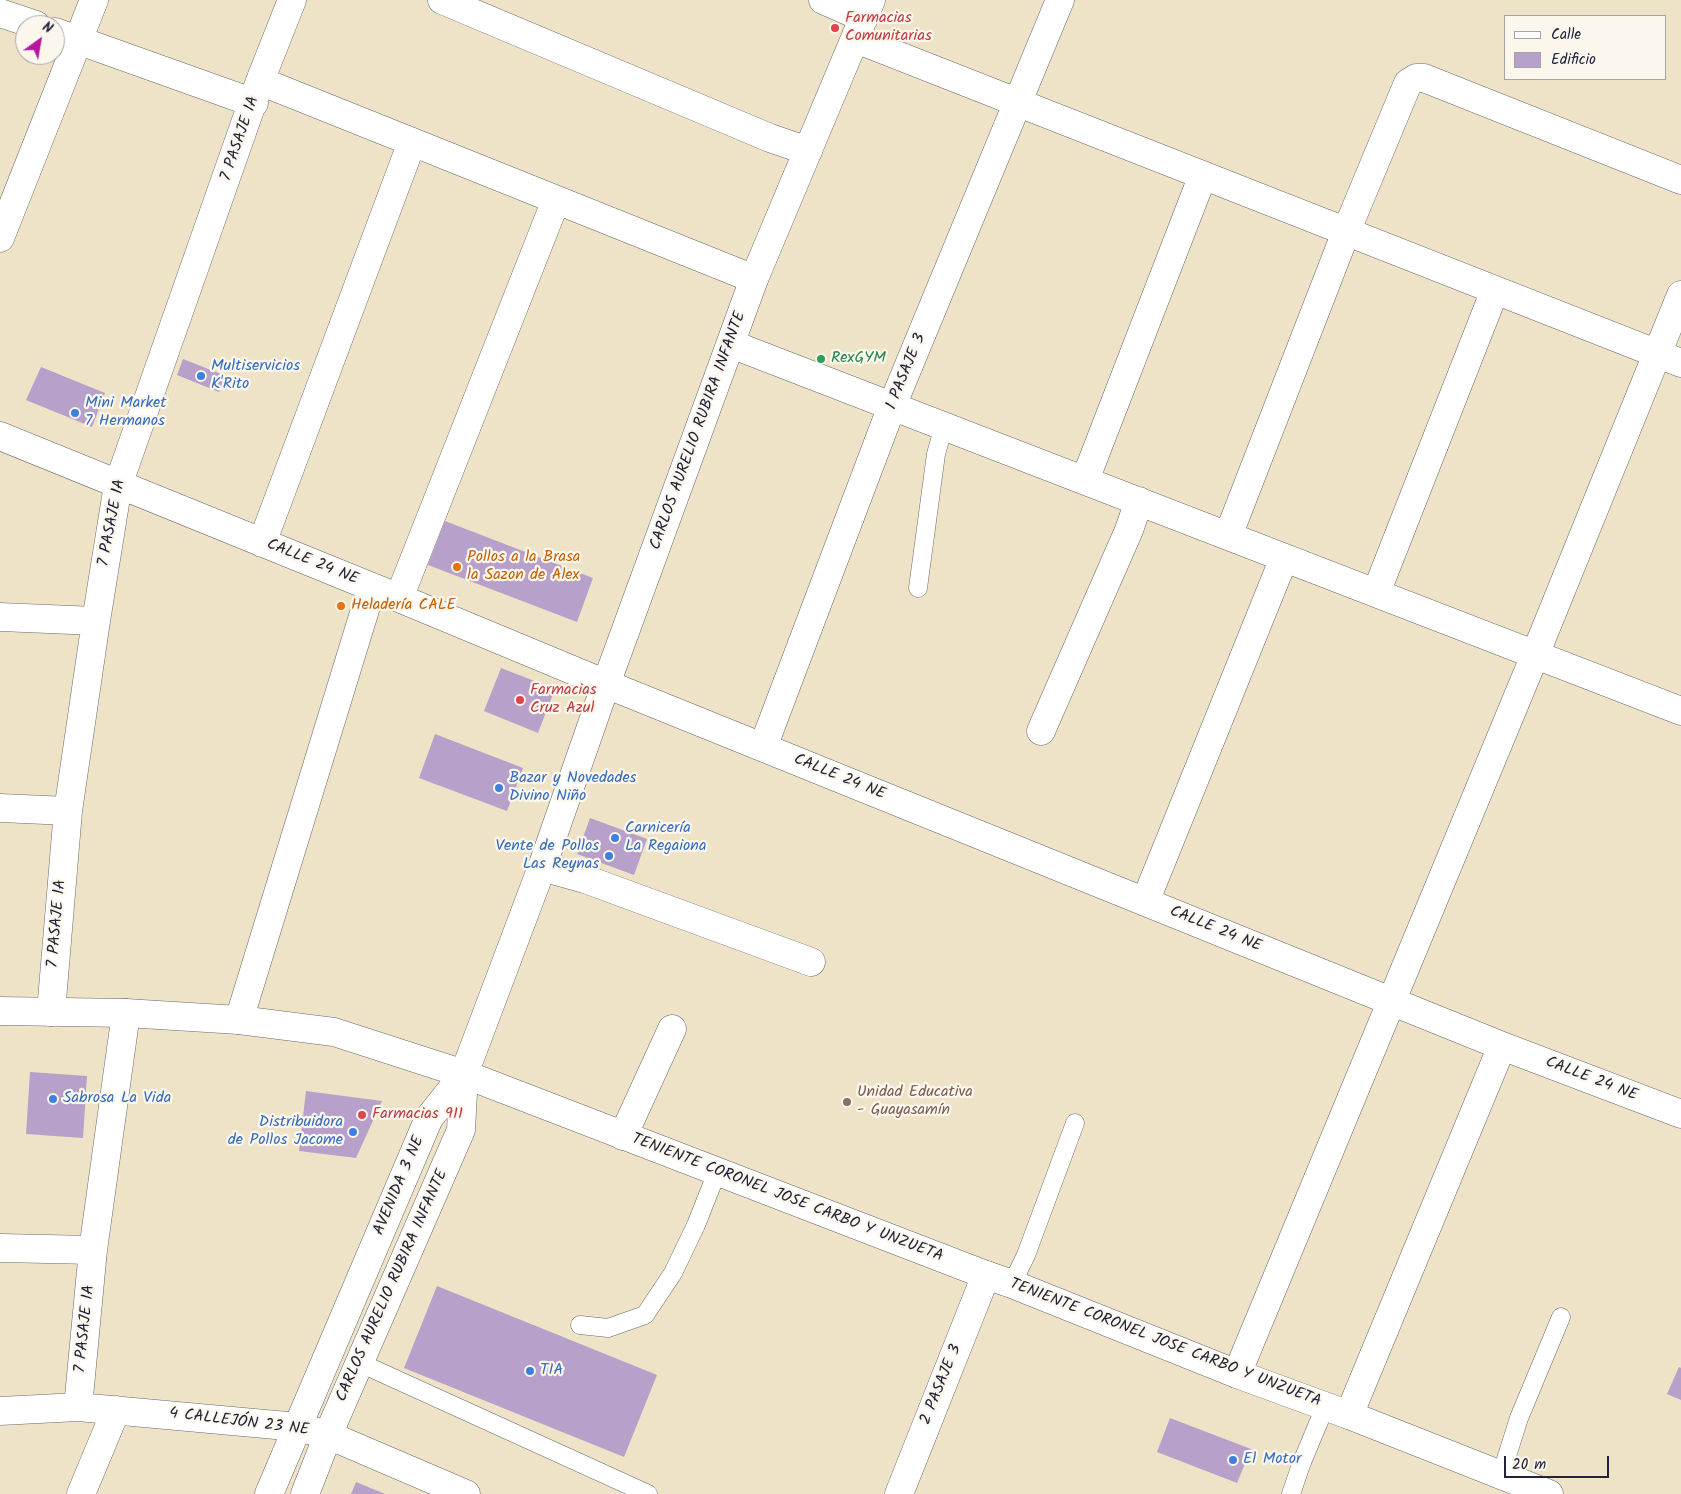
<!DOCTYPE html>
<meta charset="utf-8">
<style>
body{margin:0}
#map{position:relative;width:1681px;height:1494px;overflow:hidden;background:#eee3c6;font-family:Kalam,sans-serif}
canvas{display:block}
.legend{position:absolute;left:1504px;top:15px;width:162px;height:65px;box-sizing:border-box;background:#fbf7ec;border:1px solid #a4a2a5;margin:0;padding:6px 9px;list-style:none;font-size:15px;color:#22223b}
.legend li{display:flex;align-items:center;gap:10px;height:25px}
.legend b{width:25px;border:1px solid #a4a2a5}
.north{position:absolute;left:15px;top:15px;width:50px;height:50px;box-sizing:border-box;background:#fbf7ec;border:1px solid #a4a2a5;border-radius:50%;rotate:32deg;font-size:14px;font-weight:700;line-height:20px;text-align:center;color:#22223b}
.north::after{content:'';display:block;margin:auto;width:18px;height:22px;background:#b5179e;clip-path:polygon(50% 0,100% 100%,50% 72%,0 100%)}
.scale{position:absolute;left:1504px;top:1456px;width:105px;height:22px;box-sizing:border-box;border:2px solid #22223b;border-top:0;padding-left:6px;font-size:15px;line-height:18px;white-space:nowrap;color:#22223b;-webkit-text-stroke:4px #fbf7ec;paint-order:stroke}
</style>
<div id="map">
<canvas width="1681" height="1494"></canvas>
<ul class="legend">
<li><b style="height:6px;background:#fff"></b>Calle</li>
<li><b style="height:14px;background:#b7a0ca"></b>Edificio</li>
</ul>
<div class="north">N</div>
<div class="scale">20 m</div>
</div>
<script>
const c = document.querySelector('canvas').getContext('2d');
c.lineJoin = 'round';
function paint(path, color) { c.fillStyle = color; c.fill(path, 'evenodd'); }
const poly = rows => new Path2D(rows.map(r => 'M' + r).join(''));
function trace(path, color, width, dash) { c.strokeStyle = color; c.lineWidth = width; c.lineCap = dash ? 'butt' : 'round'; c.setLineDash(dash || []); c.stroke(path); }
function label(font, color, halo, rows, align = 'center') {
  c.font = font + ' Kalam,sans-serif'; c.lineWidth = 4.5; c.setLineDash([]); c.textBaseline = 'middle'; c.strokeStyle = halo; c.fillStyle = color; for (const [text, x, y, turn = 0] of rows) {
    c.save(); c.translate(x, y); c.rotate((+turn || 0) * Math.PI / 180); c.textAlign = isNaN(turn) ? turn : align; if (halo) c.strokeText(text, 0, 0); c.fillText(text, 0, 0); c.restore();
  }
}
paint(poly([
 [183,359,226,376,219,392,177,375],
 [41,367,105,393,92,427,26,400],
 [445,521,593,578,577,622,428,565],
 [501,668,555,689,538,733,484,711],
 [435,734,523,768,507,811,419,778],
 [590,818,647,839,634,875,577,854],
 [30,1072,87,1076,83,1138,26,1134],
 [306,1091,382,1101,356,1158,299,1151],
 [437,1286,657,1375,624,1457,404,1368],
 [1679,1367,1681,1368,1681,1400,1667,1394],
 [1170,1418,1251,1449,1237,1483,1157,1452],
 [356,1482,385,1494,351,1494]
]), '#b7a0ca');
const service = poly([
 [918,588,936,454,944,426],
 [1012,1284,1026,1255,1075,1123],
 [580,1325,608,1328,645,1315,673,1273,696,1225,717,1172],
 [360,1363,648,1494],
 [1501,1475,1519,1418,1561,1317],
 [1291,1494,1302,1462,1325,1407]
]);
const minor = poly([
 [442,0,770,138,808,151],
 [823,0,864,18],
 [0,13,36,25],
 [55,32,254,103],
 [856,39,1681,363],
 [260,81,754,279],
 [0,238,94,0],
 [731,344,1681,711],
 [0,436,399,598,606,684,1502,1046,1681,1114],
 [1085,480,1203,175],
 [1228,536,1346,232,1408,83,1416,78,1424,78,1681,180],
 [262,543,412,142],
 [1376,593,1495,290],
 [399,598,556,200],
 [0,617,96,621],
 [1041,731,1129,530,1139,501],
 [763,747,892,406,1060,0],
 [0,808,68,811],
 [542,867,585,879,811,962],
 [1145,902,1284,558],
 [51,1012,68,811,96,621,118,485,260,81,292,0],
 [239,1020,372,587],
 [623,1136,672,1029],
 [0,1248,93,1250],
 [1237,1374,1535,655,1681,295],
 [78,1407,93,1250,126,1013],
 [0,1411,78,1407,298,1427,328,1435,466,1494],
 [1349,1415,1502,1046],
 [81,1494,116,1410],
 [269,1494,429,1118,464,1074],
 [305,1494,328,1435,461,1130,464,1074],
 [899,1494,986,1275]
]);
const tertiary = poly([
 [0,1011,126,1013,239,1020,334,1032,464,1074,986,1275,1012,1284,1237,1374,1349,1415,1549,1494],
 [464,1074,542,867,606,684,754,279,871,0]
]);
trace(service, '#69666c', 19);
trace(minor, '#69666c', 29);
trace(tertiary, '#69666c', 29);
trace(service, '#fff', 18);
trace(minor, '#fff', 28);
trace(tertiary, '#fff', 28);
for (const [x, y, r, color] of [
 [835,28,5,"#e0444e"],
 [821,359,5,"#2e9e5b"],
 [201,376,5,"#3f7fe0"],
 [75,413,5,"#3f7fe0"],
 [457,567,5,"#e8710a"],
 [341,606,5,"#e8710a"],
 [520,700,5,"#e0444e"],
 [499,788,5,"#3f7fe0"],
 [615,838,5,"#3f7fe0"],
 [609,856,5,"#3f7fe0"],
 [53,1099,5,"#3f7fe0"],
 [847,1102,5,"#8d6e63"],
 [362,1115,5,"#e0444e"],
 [353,1132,5,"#3f7fe0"],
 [530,1371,5,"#3f7fe0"],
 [1233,1460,5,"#3f7fe0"]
]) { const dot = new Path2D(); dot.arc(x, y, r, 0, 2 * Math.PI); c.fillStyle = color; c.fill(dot); trace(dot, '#fbf7ec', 2); }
label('16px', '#be3a42', '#fbf7ec', [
 ["Farmacias",845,19],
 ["Comunitarias",845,37],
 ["Farmacias",530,691],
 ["Cruz Azul",530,709],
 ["Farmacias 911",372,1115]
], 'left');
label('16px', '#22223b', '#fbf7ec', [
 ["7 PASAJE 1A",241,139,-71],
 ["1 PASAJE 3",907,372,-68],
 ["CARLOS AURELIO RUBIRA INFANTE",699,431,-70],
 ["7 PASAJE 1A",113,523,-79],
 ["CALLE 24 NE",312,563,22],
 ["CALLE 24 NE",839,778,22],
 ["7 PASAJE 1A",58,924,-85],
 ["CALLE 24 NE",1215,930,22],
 ["CALLE 24 NE",1591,1080,21],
 ["AVENIDA 3 NE",400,1186,-67],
 ["TENIENTE CORONEL JOSE CARBO Y UNZUETA",787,1199,21],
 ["CARLOS AURELIO RUBIRA INFANTE",393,1286,-66],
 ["7 PASAJE 1A",86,1329,-84],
 ["TENIENTE CORONEL JOSE CARBO Y UNZUETA",1165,1344,21],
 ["2 PASAJE 3",942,1385,-68],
 ["4 CALLEJÓN 23 NE",239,1423,7]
]);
label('16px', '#27864d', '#fbf7ec', [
 ["RexGYM",831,359]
], 'left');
label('16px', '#366cbe', '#fbf7ec', [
 ["Multiservicios",211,367],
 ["K'Rito",211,385],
 ["Mini Market",85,404],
 ["7 Hermanos",85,422],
 ["Bazar y Novedades",509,779],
 ["Divino Niño",509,797],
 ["Carnicería",625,829],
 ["La Regaiona",625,847],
 ["Vente de Pollos",599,847,"right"],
 ["Las Reynas",599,865,"right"],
 ["Sabrosa La Vida",63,1099],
 ["Distribuidora",343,1123,"right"],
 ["de Pollos Jacome",343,1141,"right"],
 ["TIA",540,1371],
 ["El Motor",1243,1460]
], 'left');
label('16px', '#c56008', '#fbf7ec', [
 ["Pollos a la Brasa",467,558],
 ["la Sazon de Alex",467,576],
 ["Heladería CALE",351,606]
], 'left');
label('16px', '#785e54', '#fbf7ec', [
 ["Unidad Educativa",857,1093],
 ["- Guayasamín",857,1111]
], 'left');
</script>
